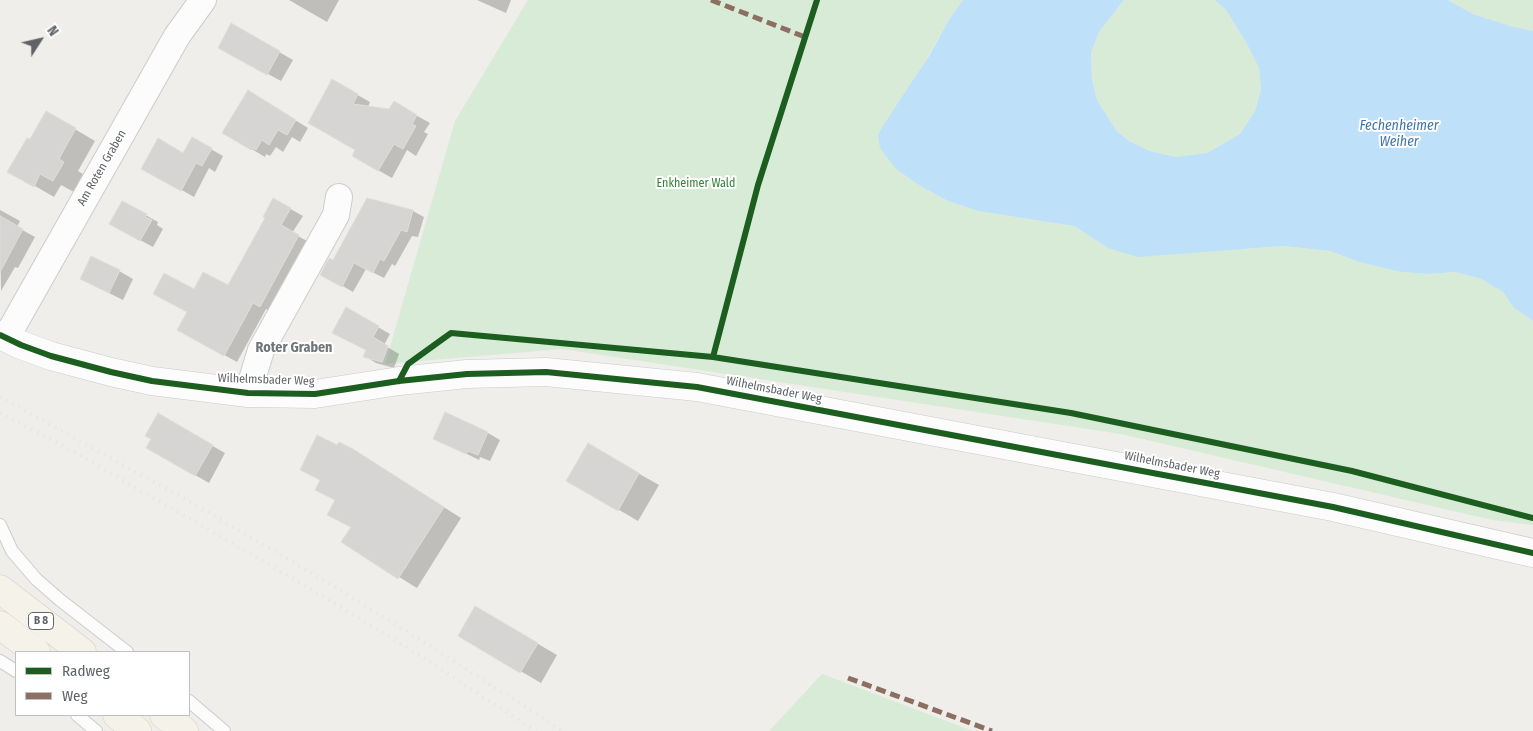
<!DOCTYPE html>
<style>
body{margin:0}
#map{position:relative;width:1533px;height:731px;overflow:hidden;background:#efeeea;font-family:"Fira Sans Condensed",sans-serif}
canvas{display:block}
.legend{position:absolute;left:15px;top:651px;width:175px;height:65px;box-sizing:border-box;background:#fff;border:1px solid #bfc1c3;margin:0;padding:6px 9px;list-style:none;font-size:15px;color:#5f6368}
.legend li{display:flex;align-items:center;gap:10px;height:25px}
.legend b{width:25px;border:1px solid #bfc1c3}
.north{position:absolute;left:15px;top:15px;width:50px;height:50px;-webkit-text-stroke:4px #fff;paint-order:stroke;rotate:55deg;font-size:14px;font-weight:700;line-height:20px;text-align:center;color:#5f6368}
.north::after{content:'';display:block;margin:auto;width:18px;height:22px;background:#5f6368;clip-path:polygon(50% 0,100% 100%,50% 72%,0 100%)}
</style>
<div id="map">
<canvas width="1533" height="731"></canvas>
<ul class="legend">
<li><b style="height:6px;background:#1b5e20"></b>Radweg</li>
<li><b style="height:6px;background:#8d6e63"></b>Weg</li>
</ul>
<div class="north">N</div>
</div>
<script>
const c = document.querySelector('canvas').getContext('2d');
c.lineJoin = 'round';
function paint(path, color) { c.fillStyle = color; c.fill(path, 'evenodd'); }
const poly = rows => new Path2D(rows.map(r => 'M' + r).join(''));
function trace(path, color, width, dash) { c.strokeStyle = color; c.lineWidth = width; c.lineCap = dash ? 'butt' : 'round'; c.setLineDash(dash || []); c.stroke(path); }
function label(font, color, halo, rows, align = 'center') {
  c.font = font + ' "Fira Sans Condensed",sans-serif'; c.lineWidth = 4; c.setLineDash([]); c.textBaseline = 'middle'; c.strokeStyle = halo; c.fillStyle = color; for (const [text, x, y, turn = 0] of rows) {
    c.save(); c.translate(x, y); c.rotate((+turn || 0) * Math.PI / 180); c.textAlign = isNaN(turn) ? turn : align; if (halo) c.strokeText(text, 0, 0); c.fillText(text, 0, 0); c.restore();
  }
}
paint(poly([
 [528,0,963,0,950,18,912,84,886,121,896,169,917,184,948,201,978,211,1074,226,1108,248,1229,250,1283,246,1330,251,1359,262,1401,272,1430,274,1455,272,1481,279,1503,292,1514,308,1533,321,1533,525,1492,520,1121,434,562,349,385,364,455,121],
 [1124,0,1215,0,1226,10,1247,44,1259,68,1261,90,1255,111,1240,134,1207,153,1176,157,1150,151,1129,141,1116,130,1097,100,1092,80,1091,53,1099,32],
 [1448,0,1533,0,1533,31,1510,26,1473,14],
 [822,674,973,731,769,731]
]), '#d8ebd6');
paint(poly([
 [963,0,1124,0,1099,32,1091,53,1092,80,1097,100,1116,130,1129,141,1150,151,1176,157,1207,153,1240,134,1255,111,1261,90,1259,68,1247,44,1226,10,1215,0,1448,0,1473,14,1510,26,1533,31,1533,321,1514,308,1503,292,1481,279,1455,272,1430,274,1401,272,1359,262,1330,251,1283,246,1138,257,1108,248,1074,226,978,211,948,201,917,184,896,169,880,148,878,135,886,121,929,56,950,18]
]), '#bfe0f9');
paint(poly([
 [289,0,339,0,327,22],
 [477,0,511,0,506,13],
 [232,25,293,60,281,81,233,55],
 [333,81,370,102,368,107,390,111,394,103,430,123,424,132,428,134,416,156,407,150,392,178,353,156,357,149],
 [261,99,308,128,300,142,292,137,283,152,276,147,270,156,266,154,265,157,223,132],
 [46,112,95,141,78,171,83,174,74,192,61,185,54,197,9,171,30,141],
 [193,139,223,156,215,172,209,168,194,197,143,168,184,155],
 [273,199,303,216,292,233,311,243,272,313,266,309,237,362,179,330,189,312,194,291,228,287,266,217],
 [368,199,413,211,424,217,418,237,412,236,395,266,392,264,384,278,366,269,353,292,322,274,334,262],
 [122,202,158,222,157,225,163,229,153,247,123,231],
 [0,210,20,221,17,227,35,237,18,268,15,267,1,291],
 [119,271,133,279,123,300,95,286],
 [346,309,390,334,384,345,399,354,394,368,376,363,365,356,367,350],
 [158,415,225,453,209,483,148,448,152,439],
 [488,433,500,440,490,461,480,457,479,460,435,438],
 [588,445,659,485,638,521,568,480],
 [338,447,353,450,461,518,417,588,342,542,352,528,328,515,336,500],
 [476,608,557,655,541,683,459,635]
]), '#0003');
const building = poly([
 [231,23,280,51,267,75,218,48,231,23],
 [332,79,358,94,353,104,389,109,394,101,417,115,412,124,416,126,403,149,394,144,378,171,352,156,355,150,308,123,332,79],
 [248,90,296,120,287,135,278,130,269,145,262,140,256,150,253,148,251,150,222,133,248,90],
 [46,111,76,128,59,159,64,162,53,181,40,174,34,187,7,172,27,138,30,139,46,111],
 [192,137,212,148,202,166,196,163,181,191,141,169,158,138,183,153,192,137],
 [273,198,291,208,281,225,299,235,260,307,253,303,224,356,177,330,187,312,153,294,164,273,194,289,203,272,228,285,265,218,263,217,273,198],
 [367,198,413,210,407,232,401,230,384,261,380,259,373,273,354,263,342,287,320,275,329,258,333,260,367,198],
 [122,201,147,214,145,217,152,220,140,241,109,224,122,201],
 [0,216,23,229,0,272,0,216],
 [91,256,120,270,109,293,80,279,91,256],
 [346,307,379,326,373,337,388,346,382,362,363,357,366,350,332,333,346,307],
 [445,412,488,432,478,455,468,451,466,454,433,439,445,412],
 [158,413,213,445,195,476,146,448,151,439,145,436,158,413],
 [317,435,337,445,339,442,353,449,444,507,398,579,341,542,351,527,327,515,335,500,315,490,320,480,300,470,317,435],
 [588,443,639,473,618,511,566,481,588,443],
 [475,606,538,643,520,673,458,636,475,606]
]);
paint(building, '#d6d5d3');
trace(building, '#deddd9', 1);
const lane = poly([
 [0,525,12,551,36,579,60,600,127,652],
 [0,661,16,671],
 [189,701,224,731],
 [77,715,96,731]
]);
const street = poly([
 [6,338,177,36,203,0],
 [248,393,261,350,336,215,339,197]
]);
const secondary = poly([
 [0,335,21,345,51,356,111,372,152,381,248,393,315,394,399,381,467,374,546,372,697,387,1333,507,1533,553]
]);
const primary = poly([
 [0,589,82,652],
 [0,625,36,652],
 [117,715,137,731],
 [164,715,184,731]
]);
trace(lane, '#cbcccc', 14);
trace(street, '#cbcccc', 28);
trace(secondary, '#cacacb', 29);
trace(primary, '#d7ceb8', 29);
trace(lane, '#fdfcfc', 12);
trace(street, '#fdfcfc', 26);
trace(secondary, '#fdfcfc', 28);
trace(primary, '#f4f2e9', 28);
trace(poly([
 [0,397,178,495,310,572,427,644,563,731],
 [0,413,58,443,304,585,419,655,536,731]
]), '#e4e4e4', 4, [1, 6]);
trace(poly([
 [711,0,805,37],
 [848,678,992,731]
]), '#8d6e63', 5, [10, 5]);
trace(poly([
 [0,335,21,345,51,356,111,372,152,381,248,393,315,394,399,381,467,374,546,372,697,387,1333,507,1533,553],
 [713,357,758,185,817,0],
 [399,381,408,364,451,333,713,357,1071,413,1352,471,1533,518]
]), '#1b5e20', 6);
for (const [x, y, w] of [
 [41,621,25]
]) { const box = new Path2D(); box.roundRect(x - w / 2, y - 8.5, w, 17, 4); c.fillStyle = '#fff'; c.fill(box); trace(box, '#5f6368', 1); }
label('bold 11px', '#5f6368', null, [
 ["B 8",41,621]
]);
label('12px', '#5f6368', '#fff', [
 ["Am Roten Graben",102,168,-60],
 ["Wilhelmsbader Weg",266,380,2],
 ["Wilhelmsbader Weg",774,390,11],
 ["Wilhelmsbader Weg",1172,465,11]
]);
label('12px', '#348238', '#fff', [
 ["Enkheimer Wald",696,184]
]);
label('italic 14px', '#4174aa', '#fff', [
 ["Fechenheimer",1399,126],
 ["Weiher",1399,142]
]);
label('bold 14px', '#70757a', '#fff', [
 ["Roter Graben",294,348]
]);
</script>
